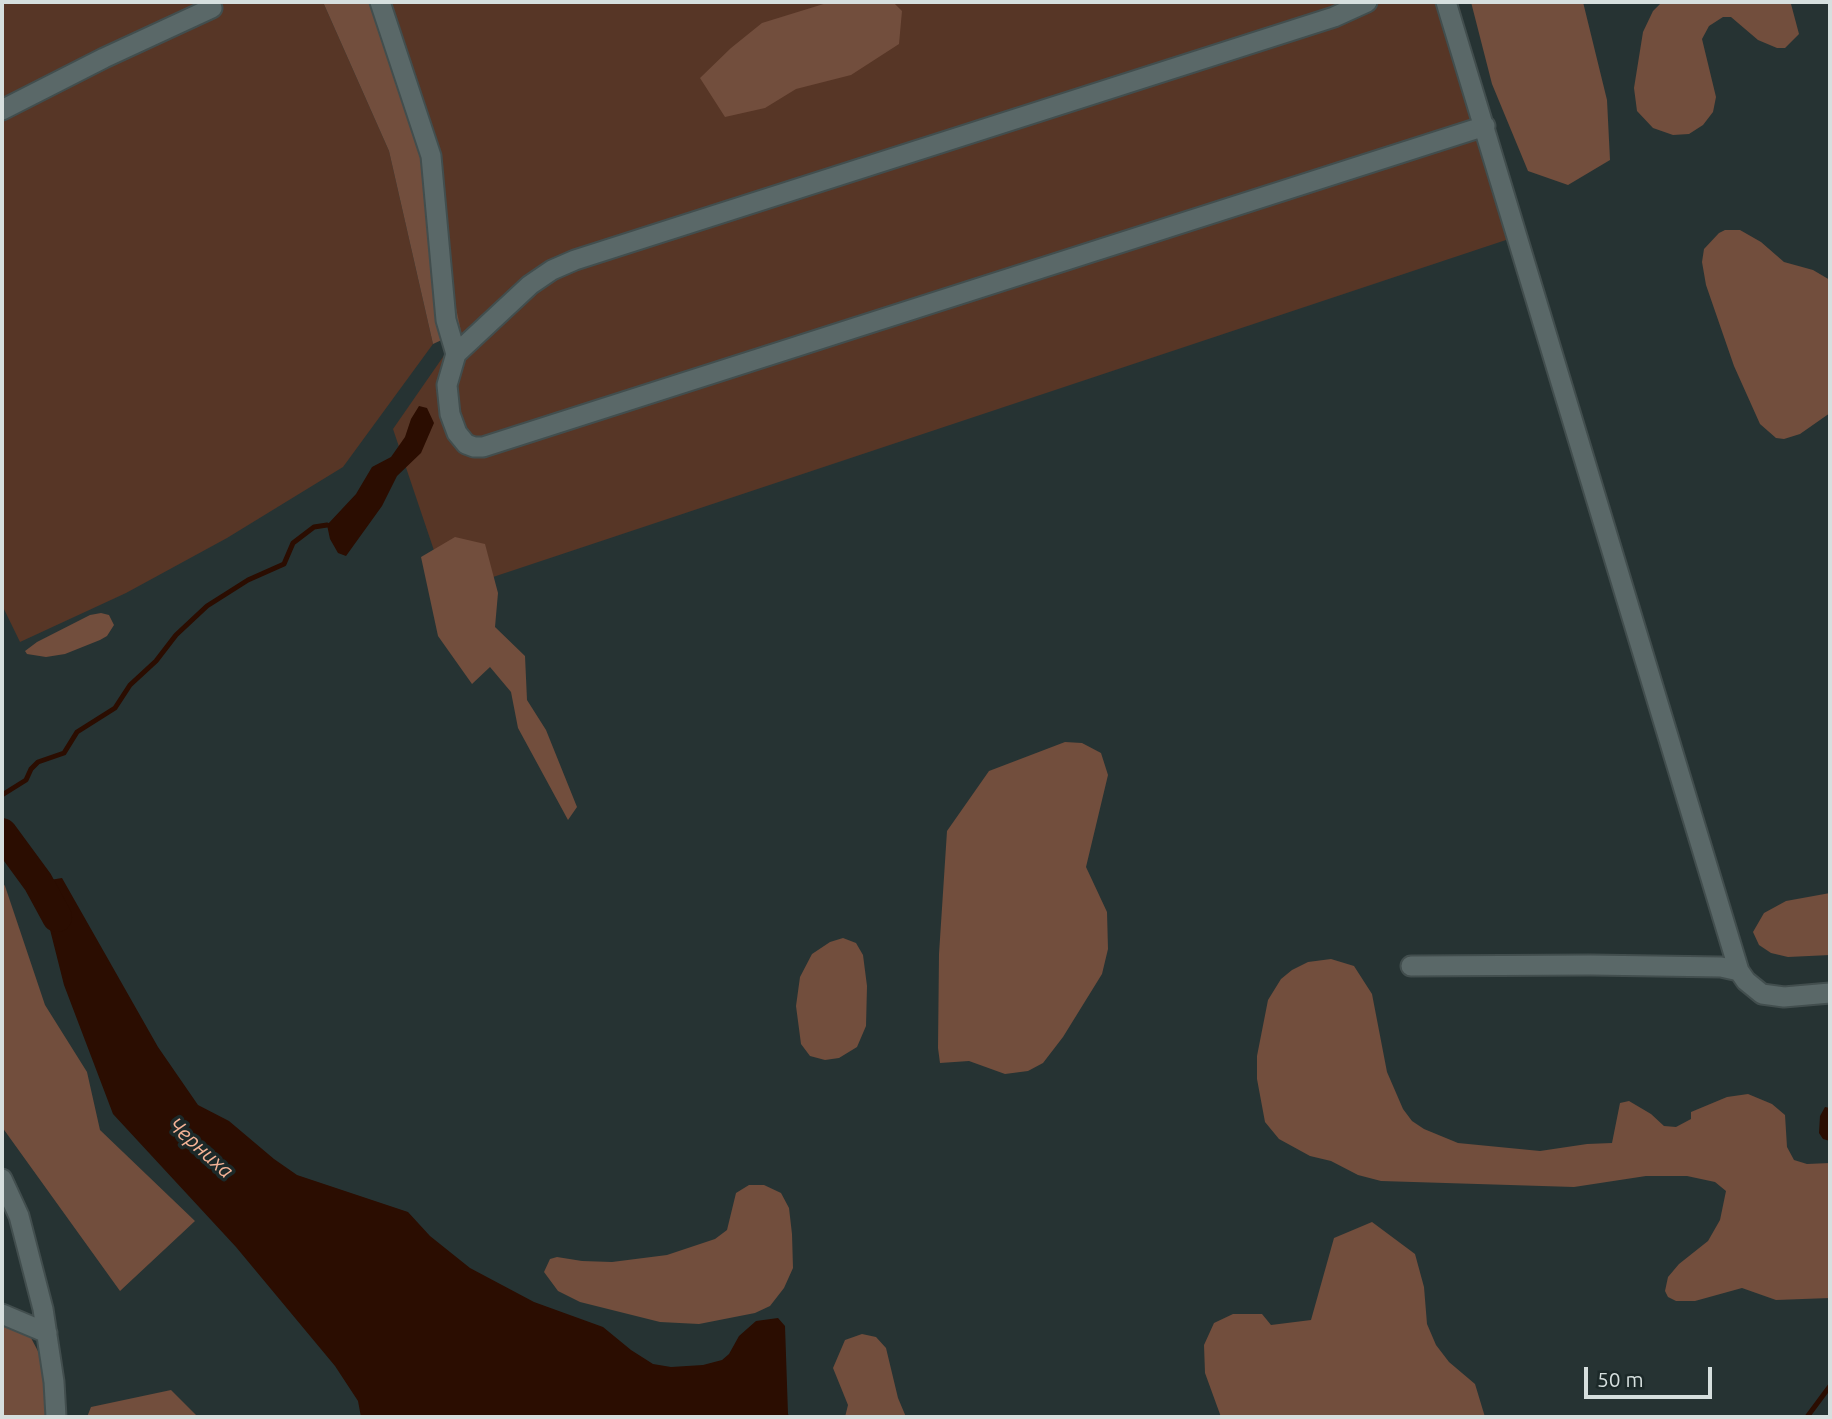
<!DOCTYPE html>
<meta charset="utf-8">
<style>
body{margin:0}
#map{position:relative;width:1832px;height:1419px;overflow:hidden;background:#263333;font-family:Ubuntu,sans-serif}
canvas{display:block}
.frame{position:absolute;inset:0;border:4px solid #d6dfde;pointer-events:none}
.scale{position:absolute;left:1584px;top:1367px;width:128px;height:32px;box-sizing:border-box;border:4px solid #d6dfde;border-top:0;padding-left:9px;font-size:21px;line-height:24px;white-space:nowrap;color:#d6dfde;-webkit-text-stroke:5px #1c2929;paint-order:stroke}
</style>
<div id="map">
<canvas width="1832" height="1419"></canvas>
<div class="frame"></div>
<div class="scale">50 m</div>
</div>
<script>
const c = document.querySelector('canvas').getContext('2d');
c.lineJoin = 'round';
function paint(path, color) { c.fillStyle = color; c.fill(path, 'evenodd'); }
const poly = rows => new Path2D(rows.map(r => 'M' + r).join(''));
function trace(path, color, width, dash) { c.strokeStyle = color; c.lineWidth = width; c.lineCap = dash ? 'butt' : 'round'; c.setLineDash(dash || []); c.stroke(path); }
function label(font, color, halo, rows, align = 'center') {
  c.font = font + ' Ubuntu,sans-serif'; c.lineWidth = 7; c.setLineDash([]); c.textBaseline = 'middle'; c.strokeStyle = halo; c.fillStyle = color; for (const [text, x, y, turn = 0] of rows) {
    c.save(); c.translate(x, y); c.rotate((+turn || 0) * Math.PI / 180); c.textAlign = isNaN(turn) ? turn : align; if (halo) c.strokeText(text, 0, 0); c.fillText(text, 0, 0); c.restore();
  }
}
paint(poly([
 [2,2,323,2,389,151,433,344,343,467,227,538,126,593,20,642,2,605],
 [375,2,1458,2,1518,236,448,592,393,429,461,331]
]), '#573626');
paint(poly([
 [323,2,375,2,422,150,461,331,433,344,389,151],
 [830,2,893,2,902,11,899,44,851,75,796,89,765,108,725,117,700,78,731,48,762,23],
 [1471,2,1583,2,1607,100,1610,160,1568,185,1528,171,1492,84],
 [1662,2,1789,2,1791,4,1799,34,1785,48,1777,48,1758,40,1731,17,1723,17,1709,26,1702,39,1716,97,1713,112,1703,125,1689,134,1673,135,1653,128,1637,111,1634,88,1643,32,1653,11],
 [1725,230,1740,230,1761,242,1784,262,1813,270,1830,280,1830,413,1800,434,1784,439,1776,438,1760,424,1734,366,1706,285,1702,262,1704,249,1719,233],
 [455,537,485,544,498,593,495,627,525,656,527,700,546,730,577,807,568,820,518,728,511,692,490,667,472,684,438,636,421,557],
 [101,613,109,615,114,625,107,636,100,640,65,654,46,657,27,654,25,651,37,642,90,615],
 [1065,742,1082,743,1101,753,1108,775,1086,867,1107,912,1108,949,1102,974,1063,1037,1043,1063,1028,1071,1005,1074,969,1061,940,1063,938,1048,939,954,947,831,989,771],
 [2,882,5,886,45,1005,87,1072,100,1130,195,1221,120,1291,2,1127],
 [1830,893,1830,955,1788,957,1771,953,1759,945,1753,932,1764,913,1786,901],
 [843,938,856,943,863,955,867,986,866,1026,857,1047,839,1058,825,1060,810,1056,801,1044,796,1006,800,977,812,954,830,942],
 [1331,959,1354,966,1372,994,1387,1072,1403,1109,1412,1121,1424,1129,1458,1143,1540,1151,1587,1144,1612,1143,1620,1103,1629,1101,1651,1114,1664,1126,1676,1127,1691,1119,1691,1112,1727,1097,1748,1094,1772,1104,1785,1115,1787,1147,1794,1160,1807,1164,1830,1163,1830,1298,1776,1300,1742,1288,1695,1301,1676,1301,1668,1297,1665,1291,1668,1277,1679,1264,1708,1241,1720,1220,1726,1191,1715,1182,1687,1176,1646,1176,1574,1187,1381,1181,1358,1175,1331,1161,1310,1156,1279,1139,1265,1122,1257,1079,1257,1056,1268,1000,1281,979,1292,970,1308,962],
 [749,1185,764,1185,781,1193,789,1208,792,1234,793,1268,784,1288,770,1306,755,1313,699,1324,660,1322,580,1302,558,1291,544,1272,550,1259,557,1257,582,1261,612,1262,667,1255,715,1239,727,1230,736,1193],
 [1372,1222,1415,1254,1424,1287,1427,1324,1436,1345,1449,1362,1475,1384,1485,1417,1221,1417,1205,1373,1204,1345,1214,1323,1233,1314,1262,1314,1271,1325,1311,1320,1334,1238],
 [2,1325,30,1336,50,1374,53,1417,2,1417],
 [862,1334,876,1337,886,1348,898,1398,906,1417,845,1417,848,1405,833,1368,845,1340],
 [171,1390,198,1417,87,1417,91,1407]
]), '#724e3d');
paint(poly([
 [419,406,427,408,434,423,421,453,397,476,382,506,346,556,338,553,330,539,327,525,356,494,372,467,391,457,405,437,411,419],
 [62,878,158,1047,198,1105,229,1121,274,1159,297,1175,408,1212,430,1236,470,1268,534,1302,603,1327,631,1350,653,1364,671,1367,703,1365,722,1360,729,1354,739,1336,756,1321,778,1318,785,1326,788,1414,790,1417,361,1417,358,1401,335,1366,236,1247,113,1114,64,985,38,882],
 [1825,1107,1830,1108,1830,1141,1823,1139,1819,1133,1820,1116]
]), '#2b0d01');
trace(poly([
 [2,795,26,780,31,769,38,762,64,753,77,732,115,708,130,685,156,661,176,635,207,606,248,580,284,564,293,543,314,527,327,525],
 [1807,1417,1830,1386]
]), '#2b0d01', 5);
trace(poly([
 [2,833,38,882,57,917]
]), '#2b0d01', 30);
const minor = poly([
 [380,2,431,156,446,320,456,354,447,385,450,414,457,433,466,444,474,447,483,447,1485,126],
 [1446,2,1739,971,1746,981,1762,994,1784,997,1830,993],
 [2,110,104,58,212,8],
 [456,354,530,285,552,270,575,260,1334,17,1367,2],
 [1411,966,1591,965,1721,967,1739,971],
 [2,1179,19,1216,43,1309,54,1382,56,1417],
 [2,1314,47,1333]
]);
trace(minor, '#424e4e', 23);
trace(minor, '#5a6868', 19);
label('italic 21px', '#f4b396', '#1c2929', [
 ["Черниха",201,1148,42]
]);
</script>
